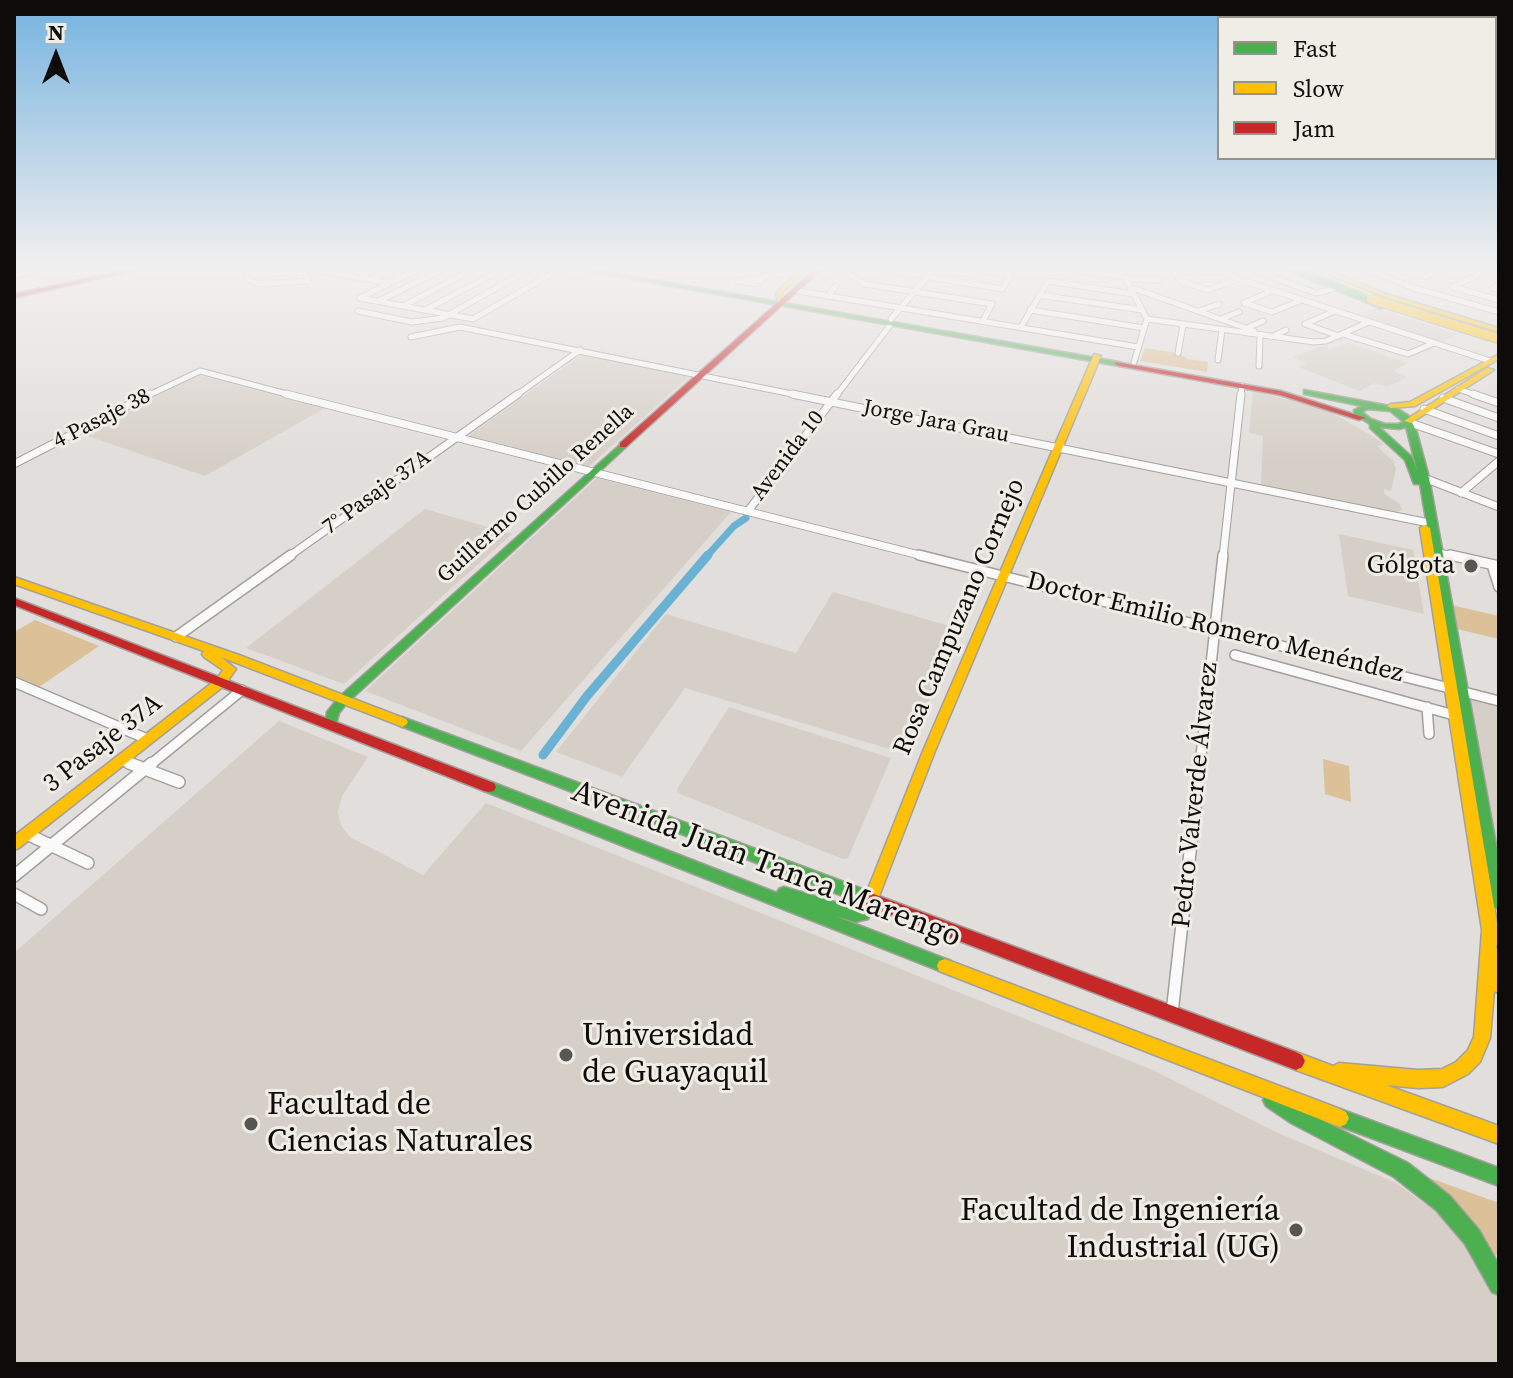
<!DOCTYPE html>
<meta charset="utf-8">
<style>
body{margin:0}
#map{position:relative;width:1513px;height:1378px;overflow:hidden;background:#e1dedb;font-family:"Source Serif 4",serif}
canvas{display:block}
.frame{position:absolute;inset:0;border:16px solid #0e0c0a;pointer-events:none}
.legend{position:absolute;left:1217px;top:16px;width:280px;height:144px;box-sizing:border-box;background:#f0ece6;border:2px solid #96928e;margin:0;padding:10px 14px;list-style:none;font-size:24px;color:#0e0c0a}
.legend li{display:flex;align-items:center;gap:16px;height:40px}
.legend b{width:40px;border:2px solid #96928e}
.north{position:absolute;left:16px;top:16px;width:80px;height:80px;-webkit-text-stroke:6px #f0ece6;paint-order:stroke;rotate:0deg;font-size:22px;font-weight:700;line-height:32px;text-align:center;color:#0e0c0a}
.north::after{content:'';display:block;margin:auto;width:28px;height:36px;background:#0e0c0a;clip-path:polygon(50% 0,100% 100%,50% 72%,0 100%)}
</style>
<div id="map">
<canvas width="1513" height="1378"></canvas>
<div class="frame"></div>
<ul class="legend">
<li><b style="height:10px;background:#4caf50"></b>Fast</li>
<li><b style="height:10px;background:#ffc107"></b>Slow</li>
<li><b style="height:10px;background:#c62828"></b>Jam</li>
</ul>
<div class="north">N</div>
</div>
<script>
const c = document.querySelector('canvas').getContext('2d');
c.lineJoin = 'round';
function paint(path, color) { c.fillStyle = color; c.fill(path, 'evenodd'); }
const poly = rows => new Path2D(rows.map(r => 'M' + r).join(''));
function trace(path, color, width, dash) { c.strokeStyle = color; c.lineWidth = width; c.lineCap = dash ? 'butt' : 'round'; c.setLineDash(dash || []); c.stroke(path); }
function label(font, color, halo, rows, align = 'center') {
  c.font = font + ' "Source Serif 4",serif'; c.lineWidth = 6; c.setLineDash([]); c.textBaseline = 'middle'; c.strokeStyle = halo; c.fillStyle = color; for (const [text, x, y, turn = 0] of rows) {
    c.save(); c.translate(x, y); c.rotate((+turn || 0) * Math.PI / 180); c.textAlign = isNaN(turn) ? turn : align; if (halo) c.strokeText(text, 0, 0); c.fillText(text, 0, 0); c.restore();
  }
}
paint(poly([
 [1375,307,1458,334,1441,343,1355,316],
 [1348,343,1408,363,1393,371,1407,377,1388,387,1375,383,1359,391,1298,367,1307,363,1293,357,1321,346,1330,349],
 [582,354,690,376,588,467,467,437],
 [198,375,325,408,205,476,81,434],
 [1253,391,1325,409,1374,437,1384,445,1377,446,1393,461,1396,469,1391,491,1384,489,1384,494,1400,504,1402,510,1390,513,1261,486,1263,436,1249,433],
 [597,478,731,512,521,751,365,691],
 [425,509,512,534,344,684,246,648],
 [1339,534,1413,550,1424,614,1348,596],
 [833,592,963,630,903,753,685,688,622,777,556,752,666,614,796,653],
 [1466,698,1499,707,1499,851],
 [729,707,891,758,848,858,843,859,678,793,677,789],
 [279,721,368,757,342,796,338,812,341,825,350,837,423,875,486,803,1153,1070,1276,1132,1396,1183,1436,1212,1469,1247,1490,1282,1499,1301,1499,1364,14,1364,14,953]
]), '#d6cfc7');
paint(poly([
 [1145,348,1178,353,1188,359,1208,362,1207,372,1140,361],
 [1451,605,1499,616,1499,639,1453,628],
 [35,620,99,646,39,687,14,675,14,632],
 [1323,759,1349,766,1351,802,1325,794],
 [1421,1175,1499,1203,1499,1248,1496,1256,1465,1216]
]), '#dbc098');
trace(poly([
 [706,557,734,526,746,518]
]), '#69b2d4', 7);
trace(poly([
 [543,755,587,696,708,555]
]), '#69b2d4', 9);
const streetFar3 = poly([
 [318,270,389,283],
 [842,270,865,284,992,304,983,321],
 [888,270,1002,289,1011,275,979,270],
 [1078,270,1125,277],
 [1121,270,1147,319,1134,362],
 [1173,270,1180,281,1208,290,1238,279],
 [1176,270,1225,272],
 [1223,270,1238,279,1490,361],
 [1253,270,1316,293,1333,289],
 [1367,270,1414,288,1499,312],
 [1401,270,1425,277,1439,270],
 [14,276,37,270],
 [767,276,756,284,738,281,767,276],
 [767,276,799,270],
 [246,278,257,284,308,281,305,270],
 [370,279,389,270],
 [1126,279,1160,280],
 [1499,286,1493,288,1499,290],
 [1130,287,1254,331],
 [1453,287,1499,300],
 [1453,287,1487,270],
 [798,291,1138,347],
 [1272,291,1244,303,1272,312,1302,300],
 [1039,295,1142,310],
 [827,296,836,286],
 [360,298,473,319,558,270],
 [360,298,416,270],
 [379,301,441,270],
 [403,306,472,270],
 [425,310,501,270],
 [1030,310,1144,328],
 [358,311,412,322,443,318,528,270],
 [1199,311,1219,304],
 [1335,311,1305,324,1339,336],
 [891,319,933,270],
 [1147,319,1314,342,1326,341,1369,322],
 [1221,319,1239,312],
 [1021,327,1048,281,1133,294],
 [1247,328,1263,321],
 [1343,334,1408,354,1434,343],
 [411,337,460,327,802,396],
 [1271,337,1286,330],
 [1178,353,1183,325],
 [1218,360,1222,330],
 [1259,366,1260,336],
 [1458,389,1479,396],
 [147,396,200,371,294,396],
 [515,396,580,350],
 [836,396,891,324],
 [1241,396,1242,386]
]);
const streetFar2 = poly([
 [286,394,927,557],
 [792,394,1424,522],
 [1473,394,1499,403],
 [1443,398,1499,418],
 [1424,409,1499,436],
 [1408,422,1499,454],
 [14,464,150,394],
 [1424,478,1499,507],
 [1461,493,1499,461],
 [748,511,837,394],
 [1438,553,1459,557],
 [288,557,518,394],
 [1223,557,1241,394]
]);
const streetFar1 = poly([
 [919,555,1449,688],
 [1450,555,1499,566],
 [1492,565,1499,587],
 [176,637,291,555],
 [1235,655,1454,715],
 [14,682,147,739],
 [1460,691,1499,701],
 [1427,707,1429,734],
 [120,760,135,765],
 [150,765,242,690],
 [1200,765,1223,555]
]);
const street = poly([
 [129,763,179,782],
 [27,834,88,863],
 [14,876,152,763],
 [14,894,41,909],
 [1172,1013,1200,763]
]);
const fast = poly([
 [583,270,597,270,1119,362,1123,364,1119,366,583,270],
 [1287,270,1305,270,1373,298,1372,301,1385,307,1380,308,1287,270],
 [1304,390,1395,407,1409,416,1417,433,1429,478,1499,861,1499,909,1494,907,1491,902,1420,484,1414,484,1405,460,1370,428,1370,424,1354,414,1354,410,1362,406,1304,394,1304,390],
 [1368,409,1390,411,1404,422,1398,424,1385,424,1371,419,1362,412,1368,409],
 [1379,427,1399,429,1406,427,1418,473,1412,457,1379,427],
 [623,442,627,445,626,447,347,703,339,713,335,728,327,728,325,725,327,712,339,697,623,442],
 [402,717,876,894,878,899,868,919,855,922,835,916,951,961,953,966,951,971,945,973,484,791,482,787,484,783,489,782,494,783,777,893,779,889,784,887,855,908,858,908,861,903,398,725,396,722,398,719,402,717],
 [1272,1091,1303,1111,1408,1163,1450,1196,1479,1230,1499,1265,1499,1295,1492,1292,1465,1244,1436,1210,1394,1177,1291,1123,1266,1106,1263,1100,1266,1094,1272,1091],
 [1340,1109,1499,1168,1499,1186,1334,1124,1331,1118,1334,1112,1340,1109]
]);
const slow = poly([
 [799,270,806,270,782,293,782,302,778,302,776,293,799,270],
 [1318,270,1327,270,1386,294,1499,328,1499,332,1382,296,1318,270],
 [1094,354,1101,356,935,751,878,899,876,904,871,906,866,904,864,899,923,751,1094,354],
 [1499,354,1499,359,1415,406,1391,408,1387,406,1391,404,1410,402,1499,354],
 [1487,368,1494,370,1411,423,1404,421,1487,368],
 [1425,525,1430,528,1498,929,1499,936,1496,948,1499,949,1499,993,1494,991,1490,1038,1480,1062,1468,1074,1443,1087,1418,1088,1386,1085,1499,1126,1499,1144,1296,1070,1290,1067,1287,1061,1290,1055,1296,1052,1333,1066,1339,1063,1418,1070,1442,1069,1456,1062,1468,1050,1474,1037,1482,930,1420,528,1425,525],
 [14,577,239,655,406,719,408,722,406,725,402,727,398,725,221,657,236,669,225,685,19,848,14,850,14,836,217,679,223,670,204,657,202,654,204,651,14,584,14,577],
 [945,959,1340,1109,1346,1112,1349,1118,1346,1124,1340,1127,939,971,937,966,939,961,945,959]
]);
const jam = poly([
 [126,270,138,270,14,298,14,294,126,270],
 [814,270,821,270,626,447,620,447,620,443,814,270],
 [1116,362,1281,391,1366,418,1359,420,1280,395,1119,366,1115,364,1116,362],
 [14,598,494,783,496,787,494,791,489,792,484,791,14,605,14,598],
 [868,892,1296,1052,1302,1055,1305,1061,1302,1067,1296,1070,863,904,861,899,863,894,868,892]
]);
trace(streetFar3, '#a2a09d', 7);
trace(streetFar2, '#a2a09d', 9);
trace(streetFar1, '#a2a09d', 12);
trace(street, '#a2a09d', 14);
trace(fast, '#a2a09d', 3);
trace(slow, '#a2a09d', 3);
trace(jam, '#a2a09d', 3);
trace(streetFar3, '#fafafa', 5);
trace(streetFar2, '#fafafa', 7);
trace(streetFar1, '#fafafa', 9);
trace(street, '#fafafa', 11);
paint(fast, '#4caf50');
paint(slow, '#ffc107');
paint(jam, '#c62828');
const slowBridge = poly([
 [1371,299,1499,339]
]);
trace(slowBridge, '#a2a09d', 11, []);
trace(slowBridge, '#ffc107', 9);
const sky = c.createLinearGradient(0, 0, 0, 463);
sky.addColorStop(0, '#75b3e0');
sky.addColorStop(0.58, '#f2f0ef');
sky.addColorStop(1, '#f2f0ef00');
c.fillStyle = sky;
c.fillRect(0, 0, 1513, 463);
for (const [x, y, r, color] of [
 [1471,566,8,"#585653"],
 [566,1055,8,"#585653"],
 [251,1124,8,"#585653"],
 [1296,1230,8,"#585653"]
]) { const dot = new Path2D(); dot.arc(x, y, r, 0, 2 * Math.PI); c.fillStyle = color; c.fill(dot); trace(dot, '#f0ece6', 3); }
label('22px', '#0e0c0a', '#f0ece6', [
 ["4 Pasaje 38",102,419,-27],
 ["Jorge Jara Grau",936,422,11],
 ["Avenida 10",788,456,-53],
 ["7° Pasaje 37A",377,493,-36],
 ["Guillermo Cubillo Renella",536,494,-42]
]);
label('26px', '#0e0c0a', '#f0ece6', [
 ["Gólgota",1455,566]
], 'right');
label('26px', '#0e0c0a', '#f0ece6', [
 ["Rosa Campuzano Cornejo",960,617,-67],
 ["Doctor Emilio Romero Menéndez",1215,628,14],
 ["3 Pasaje 37A",103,744,-38],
 ["Pedro Valverde Álvarez",1196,795,-84]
]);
label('32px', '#0e0c0a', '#f0ece6', [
 ["Avenida Juan Tanca Marengo",766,865,21]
]);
label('32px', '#0e0c0a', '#f0ece6', [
 ["Universidad",582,1037],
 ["de Guayaquil",582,1074],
 ["Facultad de",267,1106],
 ["Ciencias Naturales",267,1143],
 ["Facultad de Ingeniería",1280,1212,"right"],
 ["Industrial (UG)",1280,1249,"right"]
], 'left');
</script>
